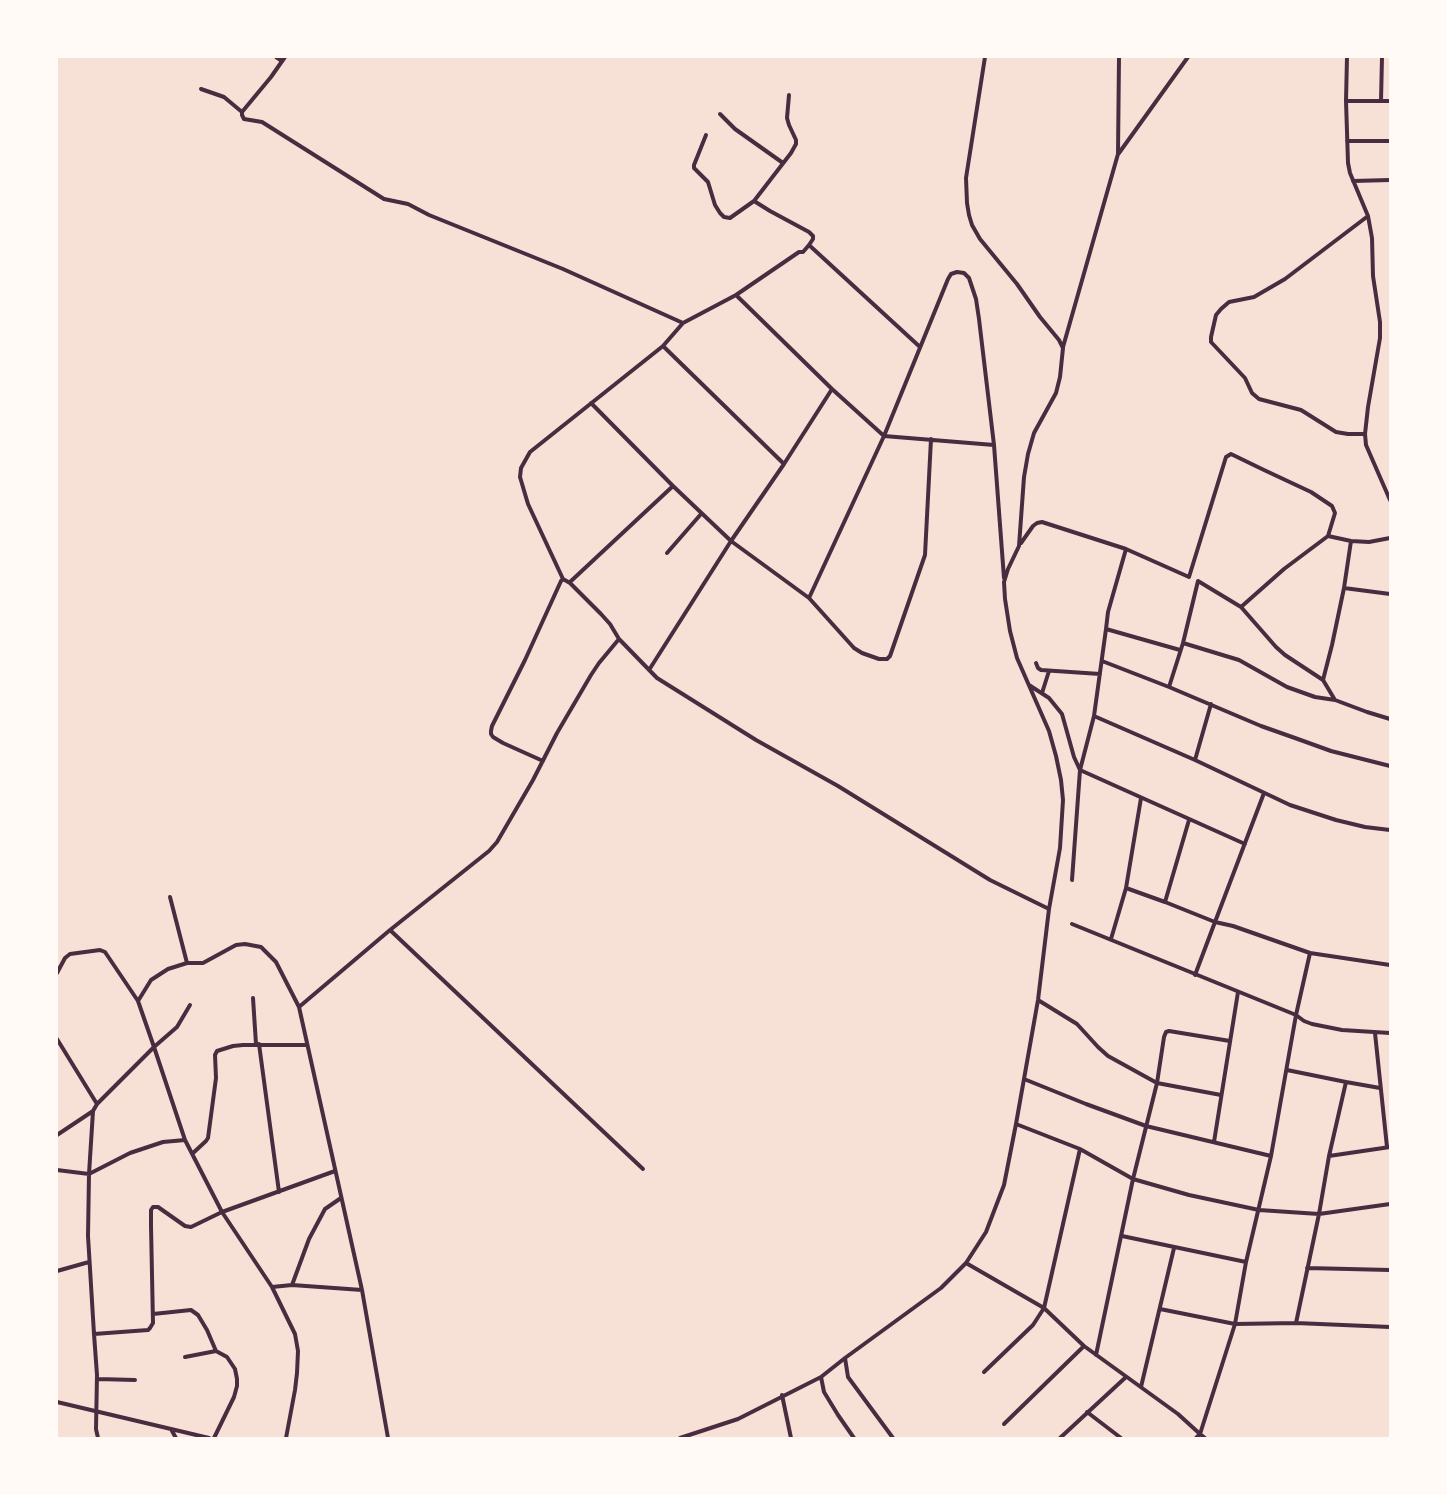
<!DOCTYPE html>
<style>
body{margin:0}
#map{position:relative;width:1447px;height:1495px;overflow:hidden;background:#f7e1d7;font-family:"Noto Sans",sans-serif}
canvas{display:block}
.frame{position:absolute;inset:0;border:58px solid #fffaf5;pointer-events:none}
</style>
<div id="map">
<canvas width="1447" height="1495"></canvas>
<div class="frame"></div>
</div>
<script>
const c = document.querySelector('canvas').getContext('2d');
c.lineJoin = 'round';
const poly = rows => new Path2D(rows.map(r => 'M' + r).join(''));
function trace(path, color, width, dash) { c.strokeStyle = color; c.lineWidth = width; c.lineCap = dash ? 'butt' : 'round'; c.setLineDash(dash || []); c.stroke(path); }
trace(poly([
 [276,57,282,61],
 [1347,57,1346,101,1348,163,1350,173,1368,216,1372,238,1373,276,1380,322,1380,338,1368,407,1365,434,1366,445,1390,500],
 [201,89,224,97,242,112,242,115,244,119,262,122,384,199,408,204,429,215,563,269,683,323],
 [1346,101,1390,101],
 [1381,101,1382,57],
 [242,112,271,77,285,57],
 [720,114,735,129,783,163],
 [706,135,694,165,694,168,708,182,715,205,720,213,724,217,730,218,754,201,791,153,796,144,796,140,789,125,787,118,789,95],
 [1347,141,1390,141],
 [1119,153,1188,57],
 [1353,181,1390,180],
 [754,201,770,211,809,232,813,236,813,239,809,245],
 [736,295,832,389,884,436,994,445],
 [663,346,784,464],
 [1063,347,1118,154,1119,57],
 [591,403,673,486,731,541,809,598,854,648,862,653,879,659,887,659,890,656,925,555,931,439],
 [1365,434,1348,434,1336,432,1301,410,1259,399,1252,393,1245,378,1211,342,1211,337,1216,315,1221,309,1229,302,1254,297,1285,279,1368,216],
 [1021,543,1033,526,1037,523,1042,522,1126,549,1189,577,1226,457,1231,454,1264,470,1311,492,1332,506,1335,513,1328,536],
 [667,553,701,514],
 [570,582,673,486],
 [1344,588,1351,541],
 [809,598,884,436,948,279,951,274,957,272,964,273,969,278,976,299,979,319,994,445,1004,578],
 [1241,607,1284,569,1328,536,1351,541,1369,542,1390,538],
 [1106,629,1108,612,1126,549],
 [619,639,610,624,601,614,570,583,563,579,528,504,520,477,521,468,530,452,663,346,683,323,736,295,799,252,803,252,809,245,920,347],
 [1183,643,1198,581,1241,607,1276,647,1285,655,1323,680,1335,700],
 [1102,661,1169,687],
 [1036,663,1038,668,1041,670,1100,674],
 [649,670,731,541,784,464,832,389],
 [1323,680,1332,645,1344,588,1390,594],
 [1029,685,1049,698,1062,714,1074,757,1080,770,1245,844],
 [1042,693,1049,671],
 [1094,716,1195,760,1290,805,1336,820,1365,827,1390,830],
 [1390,719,1367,712,1335,700,1315,697,1287,687,1239,660,1183,643,1169,687,1261,726,1295,738,1331,751,1390,766],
 [1195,760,1211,704],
 [543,761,503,743,493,737,491,734,491,731,492,726,525,660,561,581,563,579],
 [1264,793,1215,922,1233,926,1310,953],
 [1072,880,1080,770,1094,716,1106,629,1180,650],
 [1126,888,1165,902,1215,922,1195,975],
 [170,897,187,963],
 [1165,902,1189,820],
 [1072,924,1296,1015,1304,1021,1312,1024,1342,1030,1390,1033],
 [390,930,643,1169],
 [1111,939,1126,888,1141,798],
 [1390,965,1310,953,1296,1015,1271,1156,1246,1262,1235,1324,1296,1323,1390,1327],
 [57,973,65,958,70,954,100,950,105,952,138,1001,154,1047,177,1027,190,1005],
 [253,998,256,1044],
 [1038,1000,1077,1024,1098,1047,1108,1056,1157,1083,1133,1179,1096,1355],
 [138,1001,151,980,168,969,187,963,203,963,236,945,245,944,261,947,276,962,299,1007],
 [1375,1033,1387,1147],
 [57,1039,97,1104],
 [259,1044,279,1192],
 [1287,1070,1346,1082,1329,1156,1319,1214,1296,1323],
 [1024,1079,1086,1104,1146,1126,1271,1156],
 [1346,1082,1380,1088],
 [1221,1095,1157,1083,1164,1037,1166,1032,1169,1031,1230,1041],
 [1016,1124,1080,1149,1133,1179,1189,1195,1259,1210,1319,1214,1390,1204],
 [57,1135,93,1111],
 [1214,1142,1238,992],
 [192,1154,206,1141,208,1138,216,1078,215,1055,217,1051,233,1046,243,1045,307,1045],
 [1329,1156,1390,1147],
 [57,1170,89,1174,130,1153,163,1142,185,1140],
 [1122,1236,1246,1262],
 [966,1263,1044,1308,1084,1346,1178,1414,1200,1434,1235,1324,1160,1309],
 [1307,1268,1390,1270],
 [57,1271,89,1262],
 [292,1285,309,1239,325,1209,341,1198],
 [272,1287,292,1285,362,1290],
 [153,1314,191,1310,198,1315,207,1330,216,1351,227,1357,235,1369,237,1379,237,1386,234,1397,214,1438],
 [94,1334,148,1330,150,1328,153,1323,151,1226,151,1210,153,1207,158,1207,185,1226,191,1227,222,1212,335,1171],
 [185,1357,216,1351],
 [845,1358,848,1377,893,1438],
 [984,1372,1033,1325,1044,1308,1080,1149],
 [821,1377,824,1392,838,1415,854,1438],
 [98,1379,135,1380],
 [1141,1387,1174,1248],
 [782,1395,791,1438],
 [57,1402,209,1438],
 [1087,1412,1121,1438],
 [1004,1424,1084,1346],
 [172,1431,176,1438],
 [98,1438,96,1429,97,1375,94,1334,88,1236,89,1174,93,1111,97,1104,154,1047,185,1140,222,1212,272,1287,295,1334,298,1351,297,1373,295,1390,286,1438],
 [388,1438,362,1290,299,1007,390,930,489,851,497,842,533,780,557,733,591,675,599,663,619,639,657,678,756,740,838,786,990,880,1049,909],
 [680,1438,738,1419,821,1377,845,1358,941,1288,966,1263,986,1232,1004,1185,1016,1124,1038,1000,1049,909,1060,848,1063,800,1061,780,1056,756,1049,731,1017,658,1010,631,1005,599,1004,582,1008,569,1019,546,1024,477,1028,454,1034,433,1056,393,1060,377,1063,348,1059,340,1040,317,1017,284,980,239,972,225,969,215,967,203,966,178,985,57],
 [1060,1438,1126,1377],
 [1196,1438,1200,1434,1205,1438]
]), '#4a2c40', 4);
</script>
